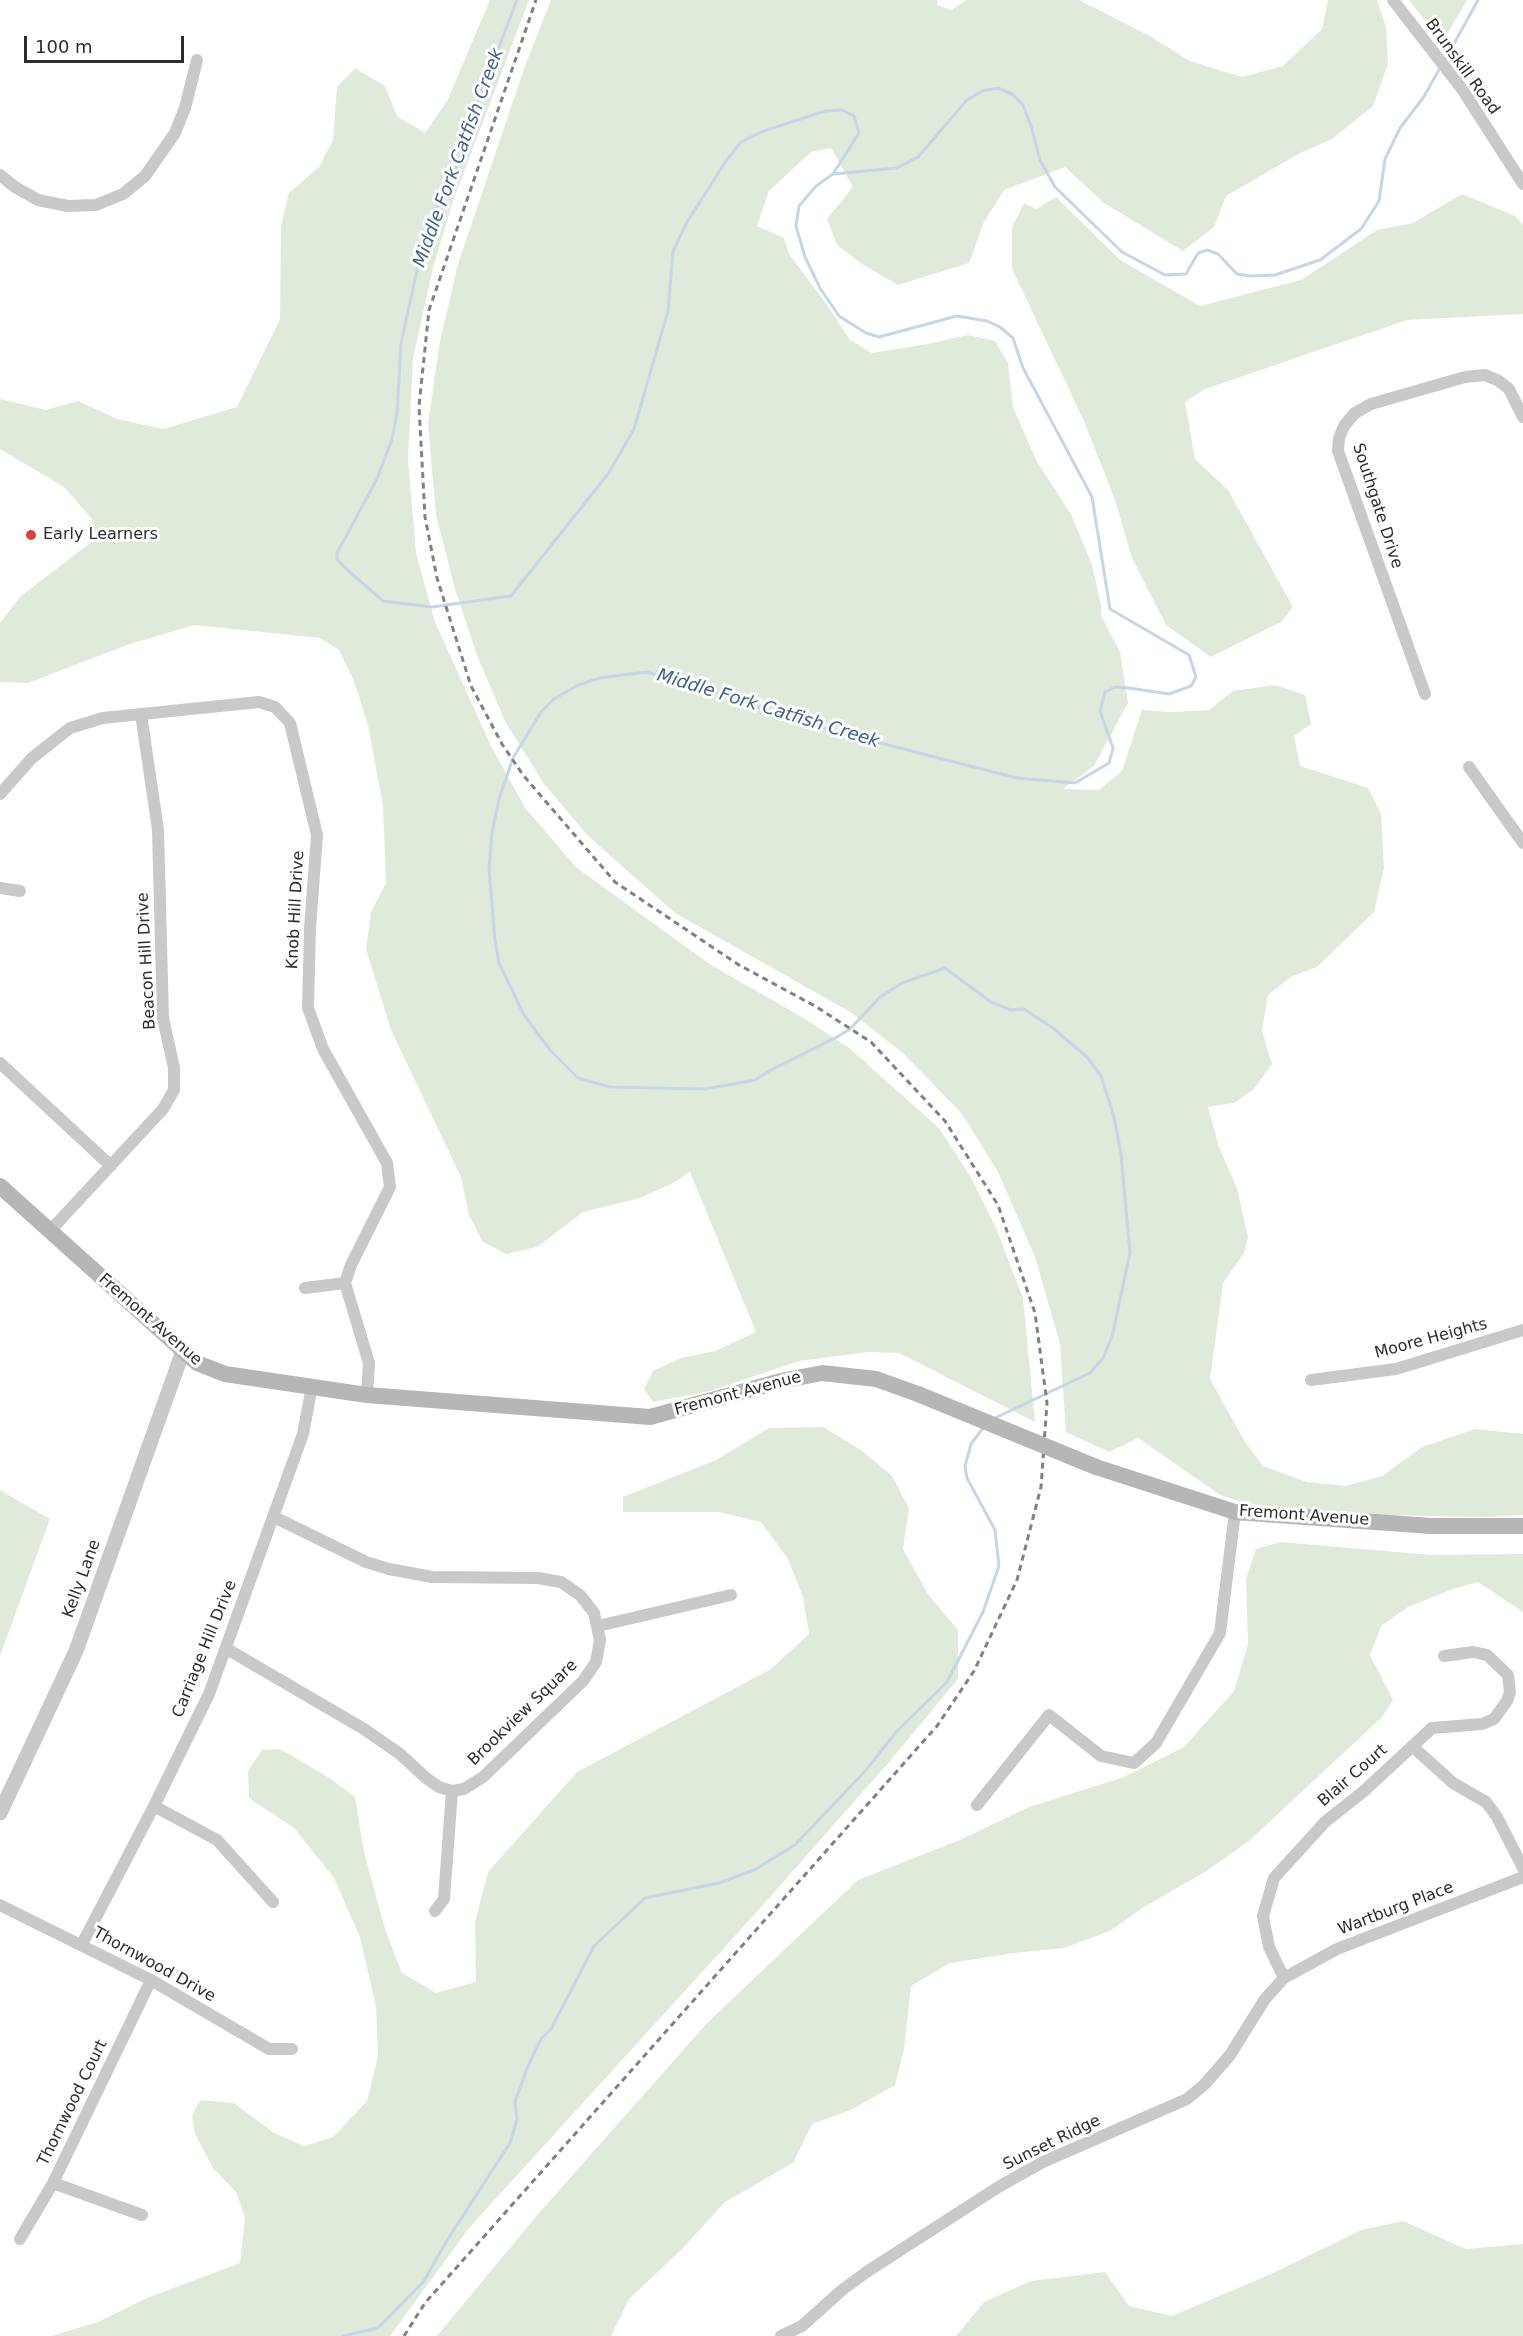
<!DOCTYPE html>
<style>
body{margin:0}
#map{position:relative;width:1523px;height:2336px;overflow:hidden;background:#fff;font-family:"DejaVu Sans",sans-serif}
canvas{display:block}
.scale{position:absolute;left:24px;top:36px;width:160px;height:27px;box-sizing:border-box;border:3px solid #2c2c2c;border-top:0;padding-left:8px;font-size:18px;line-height:21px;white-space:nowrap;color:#2c2c2c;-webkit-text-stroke:4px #fff;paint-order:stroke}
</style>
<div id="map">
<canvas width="1523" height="2336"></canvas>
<div class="scale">100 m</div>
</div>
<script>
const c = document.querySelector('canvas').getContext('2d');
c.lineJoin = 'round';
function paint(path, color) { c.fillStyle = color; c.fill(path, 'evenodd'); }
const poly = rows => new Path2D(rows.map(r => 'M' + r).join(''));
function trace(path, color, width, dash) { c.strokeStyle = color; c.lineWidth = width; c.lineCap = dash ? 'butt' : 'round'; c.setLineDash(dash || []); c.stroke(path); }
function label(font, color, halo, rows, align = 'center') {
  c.font = font + ' "DejaVu Sans",sans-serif'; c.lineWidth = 6; c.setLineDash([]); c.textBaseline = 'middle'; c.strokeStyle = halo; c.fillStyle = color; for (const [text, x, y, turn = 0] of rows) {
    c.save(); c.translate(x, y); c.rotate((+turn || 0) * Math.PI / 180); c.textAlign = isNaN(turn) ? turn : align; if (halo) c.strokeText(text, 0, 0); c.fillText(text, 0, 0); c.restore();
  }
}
paint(poly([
 [490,0,529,0,453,201,433,268,413,359,408,459,416,553,435,622,491,746,526,809,577,868,711,965,802,1017,848,1047,939,1128,970,1176,996,1228,1023,1298,1035,1422,899,1353,869,1352,799,1361,710,1391,653,1402,644,1389,653,1371,681,1358,715,1351,756,1332,690,1172,673,1183,640,1198,583,1212,537,1247,506,1254,482,1241,469,1215,461,1177,391,1030,366,949,371,912,386,883,383,806,368,725,354,681,339,650,320,638,194,625,127,645,28,683,0,682,0,623,21,596,94,540,92,519,64,487,0,449,0,399,46,410,78,401,117,419,163,429,237,407,280,319,281,226,289,193,319,167,333,140,337,87,355,68,385,86,397,116,425,133,447,101],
 [551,0,937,0,937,5,952,10,966,0,1079,0,1148,35,1190,61,1242,77,1283,66,1322,29,1328,0,1377,0,1386,27,1388,64,1373,106,1332,139,1300,153,1226,196,1214,227,1183,251,1104,203,1065,167,1004,190,984,222,969,263,898,285,862,264,837,245,827,219,853,187,831,148,811,152,769,191,757,226,784,238,789,254,827,305,850,340,872,353,928,344,968,335,995,341,1008,363,1013,407,1037,462,1071,514,1092,565,1101,605,1101,615,1120,652,1128,703,1094,766,1063,789,1099,790,1122,771,1142,710,1171,712,1209,710,1233,691,1276,685,1305,695,1311,724,1294,736,1300,766,1368,788,1381,814,1384,868,1374,912,1317,967,1292,976,1268,995,1262,1031,1272,1064,1253,1090,1234,1103,1208,1107,1219,1147,1237,1188,1248,1237,1244,1253,1223,1283,1210,1379,1245,1442,1263,1466,1307,1482,1346,1486,1382,1476,1422,1447,1475,1429,1523,1434,1523,1515,1484,1517,1331,1514,1246,1503,1220,1495,1138,1438,1109,1452,1066,1432,1060,1344,1035,1257,998,1172,962,1114,904,1054,852,1013,675,913,588,836,544,784,505,721,478,658,455,589,436,515,428,424,440,341,458,264,526,63],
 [1409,0,1467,0,1442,43],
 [1462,194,1515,216,1523,225,1523,314,1407,320,1205,389,1185,402,1195,459,1228,490,1293,607,1281,622,1211,657,1166,625,1132,558,1115,500,1084,421,1012,269,1012,227,1024,203,1036,209,1056,197,1120,260,1200,306,1301,280,1377,230,1413,223],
 [823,1427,861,1450,892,1476,909,1508,903,1549,928,1594,958,1630,958,1679,890,1761,754,1915,469,2228,390,2336,51,2336,98,2322,147,2298,240,2263,245,2217,236,2192,213,2168,195,2134,192,2116,200,2100,234,2103,274,2133,304,2146,333,2137,367,2101,378,2056,376,2006,360,1937,334,1878,294,1828,249,1798,248,1771,262,1750,280,1749,328,1777,355,1797,364,1852,385,1929,402,1973,436,1993,476,1982,475,1922,488,1872,577,1772,771,1669,809,1634,803,1597,788,1559,761,1522,719,1512,623,1512,623,1497,716,1460,769,1428],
 [0,1490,50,1519,0,1656],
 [1281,1542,1431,1555,1523,1554,1523,1612,1478,1582,1453,1589,1408,1607,1381,1626,1370,1655,1393,1700,1382,1717,1249,1841,1205,1872,1144,1907,1110,1931,1064,1948,1014,1953,950,1963,911,1986,904,2049,895,2085,853,2109,812,2124,793,2163,725,2202,681,2250,629,2299,611,2336,437,2336,539,2213,708,2022,858,1880,960,1840,1029,1807,1124,1777,1184,1747,1234,1691,1248,1644,1246,1579,1256,1549],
 [1403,2221,1466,2249,1523,2244,1523,2336,956,2336,984,2302,1031,2281,1105,2272,1129,2306,1172,2316,1271,2274,1361,2230]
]), '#e0eada');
trace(poly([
 [517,0,476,107,455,172,437,207,419,261,401,344,397,414,392,439,377,479,337,553,337,559,344,567,383,601,432,607,511,596,608,474,634,429,668,311,673,251,687,222,726,161,741,142,761,132,825,111,842,110,854,116,859,133,833,174,816,186,799,206,796,226,805,257,820,288,839,316,866,333,879,337,957,316,987,321,1000,327,1013,338,1023,368,1092,497,1110,609,1189,655,1196,677,1191,686,1169,694,1129,688,1115,687,1105,692,1100,711,1113,748,1109,763,1075,783,1017,778,802,723,702,688,646,672,600,678,578,685,554,699,541,712,513,758,499,799,492,833,489,870,495,940,499,963,524,1015,550,1050,578,1078,610,1087,705,1089,755,1080,769,1071,837,1037,850,1029,880,997,902,983,945,968,991,1002,1011,1010,1024,1009,1054,1029,1087,1057,1101,1076,1114,1117,1121,1154,1130,1253,1112,1337,1103,1358,1090,1373,995,1418],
 [1445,60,1478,0],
 [833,174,897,168,918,157,967,100,982,91,998,88,1012,94,1023,105,1032,129,1040,160,1055,187,1122,252,1165,275,1186,274,1198,253,1207,250,1218,254,1237,274,1251,276,1275,275,1320,260,1361,229,1379,201,1385,159,1400,128,1423,98,1440,68],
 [343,2336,378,2328,424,2281,446,2242,510,2143,517,2120,515,2102,527,2068,541,2039,551,2029,594,1946,645,1898,719,1883,754,1870,795,1845,867,1769,897,1731,947,1682,983,1612,999,1566,995,1530,967,1478,965,1466,971,1444,983,1428]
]), '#c6d6e9', 3);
trace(poly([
 [1393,0,1462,89,1523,184],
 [0,175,15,187,38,200,68,206,96,205,123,194,145,176,175,133,185,108,197,60],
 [1425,694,1338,451,1339,438,1344,426,1355,413,1371,404,1465,377,1485,375,1499,381,1509,389,1523,417],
 [1469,767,1523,843],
 [0,794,32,758,70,728,103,718,259,702,275,707,290,723,317,835,310,928,308,1008,323,1049,387,1163,390,1187,351,1265,345,1283,369,1363,367,1395],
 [0,888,20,891],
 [0,1063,111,1166],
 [49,1232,163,1109,174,1090,174,1068,163,1018,158,830,141,714],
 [305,1288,345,1283],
 [1311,1380,1396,1369,1523,1330],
 [598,1626,731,1595],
 [227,1649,364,1729,400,1754,426,1778,439,1787,452,1791,464,1789,483,1777,583,1681,596,1662,600,1640,594,1613,580,1595,561,1582,538,1578,432,1577,389,1569,366,1562,274,1517],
 [1412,1746,1453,1783,1486,1802,1497,1817,1523,1868],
 [977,1805,1049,1715,1101,1756,1134,1763,1156,1743,1220,1633,1235,1512],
 [154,1806,217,1840,273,1902],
 [0,1905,151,1980,269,2049,292,2049],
 [435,1911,444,1899,452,1791],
 [82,1944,154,1806,209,1694,303,1434,312,1386],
 [1284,1978,1269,1947,1263,1916,1274,1878,1325,1822,1364,1791,1432,1728,1482,1724,1494,1719,1507,1701,1510,1692,1508,1675,1487,1655,1473,1652,1444,1656],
 [53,2183,142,2215],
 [20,2239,53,2183,151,1980],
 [781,2336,802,2326,842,2290,868,2271,1000,2186,1043,2162,1187,2099,1205,2084,1230,2055,1265,1999,1284,1978,1337,1949,1523,1877]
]), '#c9c9c9', 12);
trace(poly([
 [0,1813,76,1651,183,1351]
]), '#c9c9c9', 15);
trace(poly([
 [0,1186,197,1363,225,1374,367,1395,650,1417,781,1381,822,1373,876,1379,918,1394],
 [1096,1467,1235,1512,1431,1526,1523,1526]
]), '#b6b6b6', 16);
trace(poly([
 [404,2336,425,2303,937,1726,974,1671,1017,1580,1041,1487,1047,1403,1035,1313,998,1205,945,1121,871,1042,815,1006,739,965,615,882,523,775,502,744,471,686,437,578,425,517,419,406,429,310,536,0]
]), '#818181', 3, [6, 4.5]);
trace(poly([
 [918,1394,1096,1467]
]), '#b6b6b6', 16);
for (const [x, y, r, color] of [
 [31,535,6,"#df4032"]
]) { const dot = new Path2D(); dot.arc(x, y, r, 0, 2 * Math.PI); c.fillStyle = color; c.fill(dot); trace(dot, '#fff', 2); }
label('16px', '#2c2c2c', '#fff', [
 ["Brunskill Road",1462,67,54],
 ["Southgate Drive",1377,506,72],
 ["Knob Hill Drive",296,910,-87],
 ["Beacon Hill Drive",147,961,-93],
 ["Fremont Avenue",150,1320,41],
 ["Moore Heights",1431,1339,-15],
 ["Fremont Avenue",738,1394,-15],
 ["Fremont Avenue",1304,1516,4],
 ["Kelly Lane",82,1579,-70],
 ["Carriage Hill Drive",205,1649,-68],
 ["Brookview Square",523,1713,-44],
 ["Blair Court",1353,1776,-41],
 ["Wartburg Place",1396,1909,-21],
 ["Thornwood Drive",154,1965,29],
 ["Thornwood Court",73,2103,-64],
 ["Sunset Ridge",1052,2143,-26]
]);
label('16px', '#2c2c2c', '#fff', [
 ["Early Learners",43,535]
], 'left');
label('italic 18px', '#3d618b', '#fff', [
 ["Middle Fork Catfish Creek",459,158,-70],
 ["Middle Fork Catfish Creek",768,709,17]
]);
</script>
